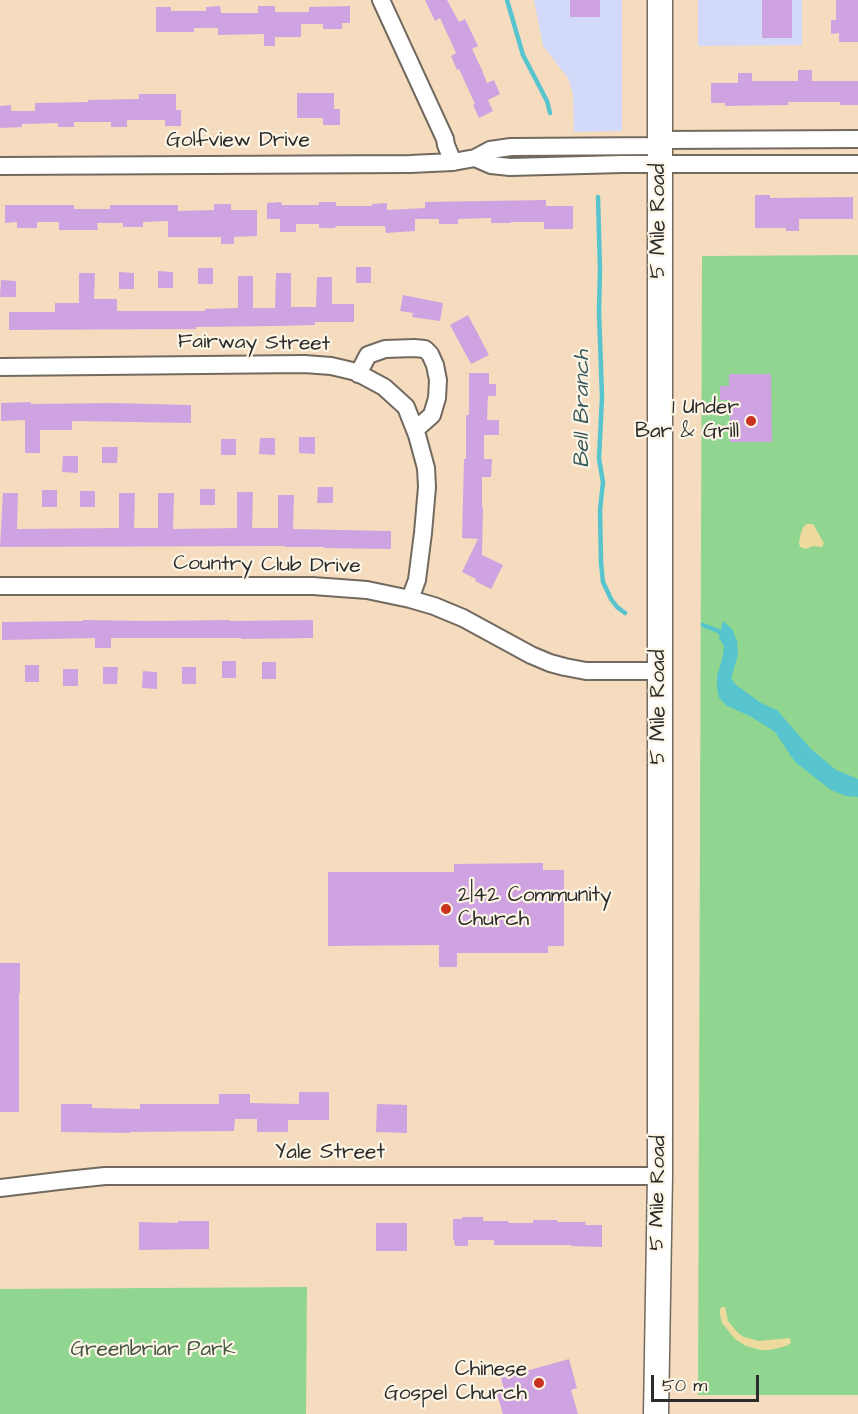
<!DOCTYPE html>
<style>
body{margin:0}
#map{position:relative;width:858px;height:1414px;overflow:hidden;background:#f5dcbf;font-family:"Architects Daughter",sans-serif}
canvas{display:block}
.scale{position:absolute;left:651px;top:1375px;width:108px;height:27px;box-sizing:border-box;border:3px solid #2b2b2b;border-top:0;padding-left:8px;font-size:18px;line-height:21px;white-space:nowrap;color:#2b2b2b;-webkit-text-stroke:4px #fcf5e5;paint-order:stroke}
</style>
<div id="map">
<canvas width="858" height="1414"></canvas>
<div class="scale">50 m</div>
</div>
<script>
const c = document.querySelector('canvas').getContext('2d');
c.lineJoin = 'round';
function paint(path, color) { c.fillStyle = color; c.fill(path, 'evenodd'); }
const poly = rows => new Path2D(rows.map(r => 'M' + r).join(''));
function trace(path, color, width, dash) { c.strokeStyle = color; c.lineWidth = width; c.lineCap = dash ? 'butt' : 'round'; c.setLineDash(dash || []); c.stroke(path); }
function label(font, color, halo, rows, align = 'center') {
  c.font = font + ' "Architects Daughter",sans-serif'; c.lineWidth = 4.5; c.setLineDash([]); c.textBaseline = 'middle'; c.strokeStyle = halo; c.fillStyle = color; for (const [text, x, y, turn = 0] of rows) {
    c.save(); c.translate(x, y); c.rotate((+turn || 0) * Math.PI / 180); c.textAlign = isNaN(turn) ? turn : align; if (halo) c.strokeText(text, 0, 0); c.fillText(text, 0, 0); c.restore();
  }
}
paint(poly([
 [534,0,622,0,622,131,574,132,573,94,568,78,543,46],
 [698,0,802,0,802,45,698,46]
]), '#d2d9f9');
paint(poly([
 [858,255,858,1395,698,1395,702,256],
 [307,1287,306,1414,0,1414,0,1289]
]), '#90d690');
paint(poly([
 [807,524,813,524,824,543,822,547,813,546,806,549,800,547,799,543,801,532,804,526],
 [722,1307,725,1307,726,1311,728,1321,738,1333,744,1337,759,1341,790,1338,791,1343,786,1346,770,1350,761,1350,746,1346,735,1339,722,1323,720,1315,720,1309]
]), '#eeda9e');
paint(poly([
 [723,621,732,629,737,641,738,655,731,678,736,685,761,703,777,710,811,749,836,770,858,779,858,797,846,796,831,790,795,762,775,732,750,716,727,706,719,698,717,688,717,676,723,656,724,646,719,638]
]), '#57c4ce');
trace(poly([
 [507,0,523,55,547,101,550,113],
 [598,197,600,270,599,312,602,397,599,459,603,482,600,510,601,563,603,582,611,599,617,607,625,613],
 [703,625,718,631,724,636]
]), '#57c4ce', 4.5);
paint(poly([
 [425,0,447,0,459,22,465,19,478,46,472,49,482,70,487,83,494,80,500,94,488,100,493,111,479,118,473,105,475,104,459,69,457,70,451,56,456,53,440,18,435,21],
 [570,0,600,0,600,17,570,17],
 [762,0,792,0,792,38,762,38],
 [836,0,858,0,858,42,839,42,839,33,831,34,831,20,836,20],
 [220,6,221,13,258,13,258,6,275,6,275,12,309,12,309,7,350,6,350,23,342,23,342,29,323,29,323,24,301,24,301,37,275,37,275,46,264,46,264,34,218,35,218,28,194,28,194,32,156,32,156,7,171,7,171,11,206,11,206,7],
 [798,70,812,70,812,81,858,81,858,105,840,105,840,102,788,102,789,105,725,106,725,103,711,103,711,83,738,83,738,73,752,73,752,81,798,81],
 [297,93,334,93,334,109,340,109,340,125,323,125,323,118,297,118],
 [139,94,176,94,176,110,181,110,181,126,165,126,165,120,127,120,127,127,111,127,111,122,74,122,74,127,58,127,58,123,22,124,22,127,0,128,0,106,11,105,11,111,35,111,35,103,88,102,88,100,139,99],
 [755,195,770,195,770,198,853,197,853,219,799,219,799,231,786,231,786,228,755,228],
 [546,200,546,206,573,206,573,229,544,229,544,222,511,222,511,223,491,223,491,218,458,219,458,224,439,224,439,219,415,219,415,231,386,233,385,226,336,226,335,228,319,228,319,224,296,224,296,232,280,232,280,219,267,219,267,203,281,202,282,205,319,205,319,202,336,202,336,206,372,206,372,204,387,203,387,210,425,208,425,202],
 [214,204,231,204,231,210,257,210,257,236,234,237,234,244,221,244,221,237,168,237,168,221,143,222,143,227,123,227,123,223,97,223,98,230,59,230,59,222,37,222,37,228,17,228,17,222,5,223,5,205,74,205,74,209,110,209,110,205,178,205,178,211,214,210],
 [356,267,371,267,371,283,356,283],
 [198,268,213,268,213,284,198,284],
 [158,271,173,272,173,288,158,288],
 [119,272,134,273,134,289,119,289],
 [79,273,95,273,94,299,117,299,117,311,205,311,205,309,238,308,238,276,253,276,253,308,275,308,276,273,291,273,291,307,316,307,317,277,332,277,332,304,354,304,354,322,315,322,315,325,275,326,196,327,196,329,9,330,9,312,55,312,55,303,79,303],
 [1,280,16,281,16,297,0,297],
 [403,295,443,303,440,321,412,317,413,313,400,311],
 [468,315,489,355,471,364,450,325],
 [469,373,489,373,489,384,496,384,496,396,488,396,487,420,499,420,499,435,484,435,484,459,492,459,491,477,482,477,482,507,483,507,482,555,503,565,491,589,475,581,476,579,462,572,478,539,462,538,464,459,466,459,466,415,469,415],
 [729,374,771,374,772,442,730,442,730,400,720,400,720,386,729,386],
 [31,402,31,404,112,403,191,405,191,423,72,421,72,430,40,430,40,453,25,453,25,420,1,421,1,403],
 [299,437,315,437,315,454,299,453],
 [260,438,275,438,275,455,259,454],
 [221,439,236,439,236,455,221,455],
 [102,447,118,447,117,463,102,463],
 [63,456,78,456,78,473,62,472],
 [318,487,333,487,333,503,317,503],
 [200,489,215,489,215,505,200,505],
 [42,490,57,490,57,507,42,507],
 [80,491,95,491,95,507,80,507],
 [237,492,253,492,252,528,278,528,278,495,294,495,293,529,391,531,391,549,324,548,324,547,285,547,285,546,0,547,3,493,18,493,17,529,119,528,119,493,135,493,134,528,158,528,158,493,174,493,173,529,237,528],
 [83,620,150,621,230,620,230,621,313,620,313,638,241,639,241,638,111,638,111,648,95,648,95,638,2,640,2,622,83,621],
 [222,661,236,661,236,678,222,678],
 [262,662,276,662,276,679,262,679],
 [25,665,39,665,39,682,25,682],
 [103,667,118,667,117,684,103,684],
 [182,667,196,667,196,684,182,684],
 [63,669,78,669,78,686,63,686],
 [143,671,157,672,157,689,142,688],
 [543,863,543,870,564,870,564,946,548,946,548,953,457,953,457,967,439,967,439,945,328,946,328,872,454,872,454,864],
 [0,963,20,963,20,993,19,993,19,1112,0,1112],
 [299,1092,329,1092,329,1120,288,1120,288,1132,257,1132,257,1119,235,1119,234,1131,130,1132,130,1133,61,1132,61,1104,92,1104,92,1108,140,1109,140,1104,219,1104,219,1094,250,1094,250,1103,299,1104],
 [377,1104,407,1105,407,1133,376,1132],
 [462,1217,483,1217,483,1221,508,1221,509,1223,533,1223,533,1220,558,1220,557,1222,586,1222,585,1225,602,1225,602,1247,571,1246,571,1245,494,1245,494,1240,468,1240,468,1246,455,1246,454,1240,453,1240,453,1219,462,1219],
 [178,1221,209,1221,209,1249,139,1250,139,1222,178,1223],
 [376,1223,407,1223,407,1251,376,1251],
 [569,1359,577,1388,571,1390,578,1414,503,1414,496,1391,504,1389,501,1378]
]), '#cfa3e1');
const street = poly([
 [381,0,445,139,446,145,453,162],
 [660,140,858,139],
 [475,158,491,165,510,167,622,164,858,164],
 [0,166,410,164,453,162,475,158,490,150,511,147,660,146],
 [0,367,304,364,331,366,344,369,356,372,384,387,406,407,417,435,426,468,427,487,423,533,417,580,410,599],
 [358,374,368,355,385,349,414,348,425,349,430,354,435,365,438,380,437,398,432,415,415,430],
 [0,586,313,586,367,590,410,599,434,606,463,618,531,655,550,663,565,667,586,671,660,671],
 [0,1188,67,1180,105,1176,660,1176]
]);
const secondary = poly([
 [656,1414,660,1176,660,0]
]);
trace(street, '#72695f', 20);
trace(secondary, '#72695f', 27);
trace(street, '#fff', 16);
trace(secondary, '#fff', 24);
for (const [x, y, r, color] of [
 [751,421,6,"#c8321e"],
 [446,909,6,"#c8321e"],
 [539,1383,6,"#c8321e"]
]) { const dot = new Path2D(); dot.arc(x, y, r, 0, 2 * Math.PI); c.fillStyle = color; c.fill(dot); trace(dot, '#fcf5e5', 2); }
label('21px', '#2b2b2b', '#fcf5e5', [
 ["Golfview Drive",238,142],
 ["5 Mile Road",660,221,-90],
 ["Fairway Street",254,344,1],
 ["Country Club Drive",267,566,1],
 ["5 Mile Road",660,707,-90],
 ["Yale Street",330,1154],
 ["5 Mile Road",659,1193,-89]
]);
label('21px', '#2b2b2b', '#fcf5e5', [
 ["1 Under",739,409],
 ["Bar & Grill",739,433],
 ["2|42 Community",458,897,"left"],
 ["Church",458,921,"left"],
 ["Chinese",527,1371],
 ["Gospel Church",527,1395]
], 'right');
label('21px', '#445644', '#fcf5e5', [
 ["Greenbriar Park",153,1351]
]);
label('italic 22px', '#38595c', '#fcf5e5', [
 ["Bell Branch",583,409,-90]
]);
</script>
